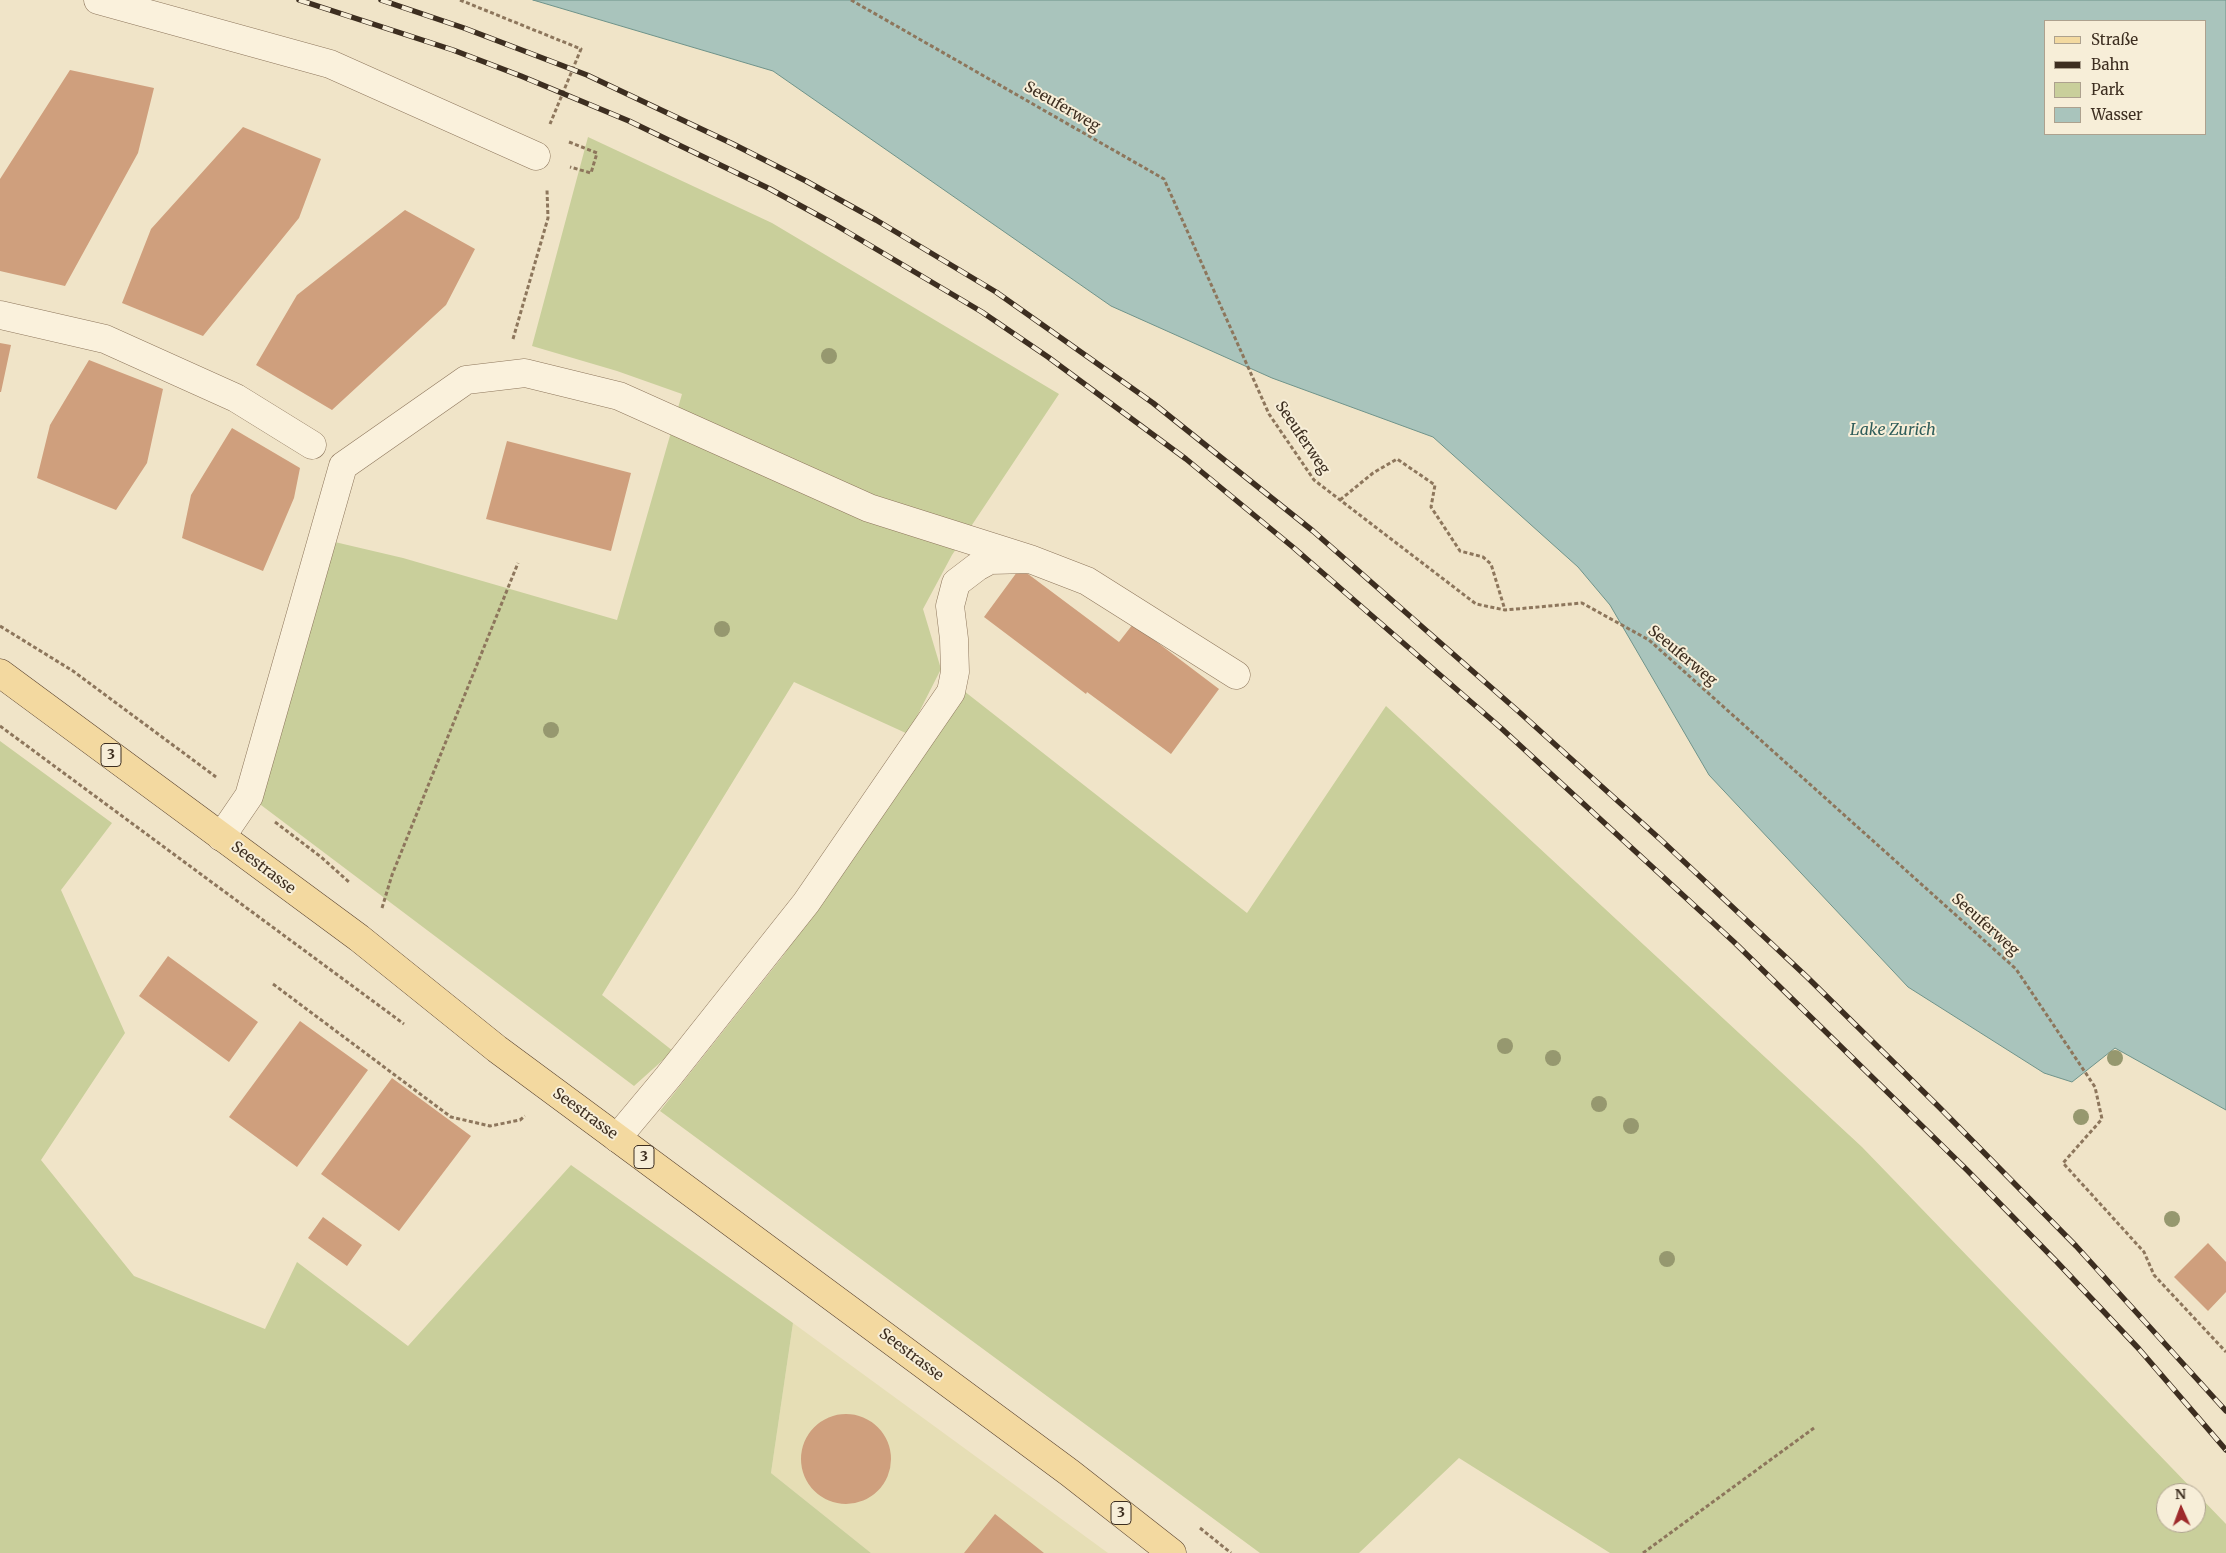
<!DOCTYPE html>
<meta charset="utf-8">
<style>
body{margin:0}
#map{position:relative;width:2226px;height:1553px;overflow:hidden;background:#f0e4c8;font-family:Merriweather,serif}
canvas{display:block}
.legend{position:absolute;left:2044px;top:20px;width:162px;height:115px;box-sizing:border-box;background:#f7eed8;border:1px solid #ada18e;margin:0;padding:6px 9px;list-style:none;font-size:15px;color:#3d2e20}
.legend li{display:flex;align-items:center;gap:10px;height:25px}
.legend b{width:25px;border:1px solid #ada18e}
.north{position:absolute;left:2156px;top:1483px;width:50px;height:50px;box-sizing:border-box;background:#f7eed8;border:1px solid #ada18e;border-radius:50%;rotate:358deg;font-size:14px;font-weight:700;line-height:20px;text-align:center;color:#3d2e20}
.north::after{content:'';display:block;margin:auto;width:18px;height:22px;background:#9e2a2b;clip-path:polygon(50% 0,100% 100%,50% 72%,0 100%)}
</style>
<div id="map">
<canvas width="2226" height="1553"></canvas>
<ul class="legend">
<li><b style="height:6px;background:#f3d9a0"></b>Straße</li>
<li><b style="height:6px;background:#3d2e20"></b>Bahn</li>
<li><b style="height:14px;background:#c9cf9b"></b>Park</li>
<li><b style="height:14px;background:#a9c4bc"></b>Wasser</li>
</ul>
<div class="north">N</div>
</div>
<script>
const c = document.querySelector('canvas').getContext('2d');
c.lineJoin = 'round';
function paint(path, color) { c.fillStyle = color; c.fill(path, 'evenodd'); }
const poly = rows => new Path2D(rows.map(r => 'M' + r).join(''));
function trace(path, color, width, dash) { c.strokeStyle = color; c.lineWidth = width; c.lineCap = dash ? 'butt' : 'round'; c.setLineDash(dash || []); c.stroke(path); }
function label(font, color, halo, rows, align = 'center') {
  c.font = font + ' Merriweather,serif'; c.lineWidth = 4; c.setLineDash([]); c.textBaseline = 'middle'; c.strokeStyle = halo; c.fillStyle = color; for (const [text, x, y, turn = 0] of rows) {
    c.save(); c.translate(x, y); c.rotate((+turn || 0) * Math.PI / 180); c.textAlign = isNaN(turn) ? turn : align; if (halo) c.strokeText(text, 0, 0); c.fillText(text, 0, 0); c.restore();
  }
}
paint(poly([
 [793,1323,1108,1553,871,1553,771,1473]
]), '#e6deb5');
paint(poly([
 [588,137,772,223,1059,394,952,555,923,609,941,669,908,734,794,682,602,995,673,1051,634,1086,249,796,322,539,403,558,617,620,682,394,617,371,532,346],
 [964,691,1247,913,1386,706,1862,1147,2226,1524,2226,1553,1610,1553,1459,1458,1359,1553,1260,1553,660,1111,783,956],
 [2166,1493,2196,1493,2196,1523,2166,1523],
 [0,741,112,823,61,890,125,1033,41,1160,134,1276,265,1329,297,1262,408,1346,571,1165,793,1323,771,1473,871,1553,0,1553]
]), '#c9cf9b');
const water = poly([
 [533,0,2226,0,2226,1110,2115,1048,2072,1082,2044,1073,1908,987,1709,775,1610,605,1578,567,1433,437,1272,378,1111,306,773,71,533,0],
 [2045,21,2205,21,2205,134,2045,134,2045,21]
]);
paint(water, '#a9c4bc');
trace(water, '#6f938a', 1);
paint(poly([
 [70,70,154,88,138,153,65,286,0,271,0,179],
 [243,127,321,159,299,218,203,336,122,303,151,229],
 [405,210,475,249,446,305,332,410,256,365,297,295],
 [0,343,11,345,1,392,0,392],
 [89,360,163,389,147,463,116,510,37,478,50,425],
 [232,428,300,468,294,498,263,571,182,538,191,495],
 [507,441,631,473,611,551,486,519],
 [1020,568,1119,642,1133,624,1219,689,1171,754,1087,692,1086,694,984,617],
 [168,956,258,1022,229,1062,139,996],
 [300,1021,368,1070,297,1167,229,1117],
 [392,1078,471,1136,399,1231,321,1174],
 [323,1217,362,1245,347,1266,308,1238],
 [2208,1243,2226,1262,2226,1292,2208,1311,2174,1277],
 '801 1459a45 45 0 1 1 90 0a45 45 0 1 1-90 0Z',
 [995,1514,1044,1553,964,1553]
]), '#cf9f7d');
const minor = poly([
 [98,0,330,64,536,156],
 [0,315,105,339,236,398,312,445],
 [221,837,249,796,343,466,466,380,525,373,619,396,869,508,1030,559],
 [617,1138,668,1077,806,903,951,692,955,672,954,639,950,606,956,583,977,567,990,560,1030,559,1087,581,1236,675]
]);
const major = poly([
 [0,673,359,938,497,1049,1070,1473,1172,1553]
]);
trace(minor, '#8d765c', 29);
trace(major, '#5b4430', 29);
trace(poly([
 [460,0,581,49,550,124],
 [851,0,1164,179,1269,414,1314,480,1476,604,1505,610,1582,603,1649,640,2016,969,2095,1087,2102,1119,2063,1163,2144,1252,2154,1275,2226,1352],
 [569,142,597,153,591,173,570,167],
 [513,339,548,218,547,190],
 [1340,500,1373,473,1397,459,1435,485,1431,507,1460,551,1483,557,1491,564,1505,610],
 [0,626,73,671,216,777],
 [0,726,404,1024],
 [275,822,321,857,349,882],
 [382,908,392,875,518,563],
 [273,984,451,1117,490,1126,520,1120,525,1116],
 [1200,1528,1231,1553],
 [1643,1553,1814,1428]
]), '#8d765c', 3, [4, 2.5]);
trace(minor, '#faf1dc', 28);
trace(major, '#f3d9a0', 28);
const rail = poly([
 [299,0,453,50,521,76,629,121,770,189,834,224,982,312,1048,357,1186,459,1294,548,1501,728,1734,942,1967,1170,2057,1262,2139,1349,2226,1450],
 [381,0,464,28,587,75,733,144,806,181,876,220,996,292,1153,403,1313,531,1518,711,1661,840,1807,977,1940,1108,2076,1246,2226,1411]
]);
trace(rail, '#3d2e20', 5.5);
trace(rail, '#f7eed8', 4, [11]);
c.fillStyle = '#96986f';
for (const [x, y] of [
 [829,356],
 [722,629],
 [551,730],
 [1505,1046],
 [1553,1058],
 [2115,1058],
 [1599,1104],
 [2081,1117],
 [1631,1126],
 [2172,1219],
 [1667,1259]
]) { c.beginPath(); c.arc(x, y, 8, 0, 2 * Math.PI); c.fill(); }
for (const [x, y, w] of [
 [111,755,20],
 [644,1157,20],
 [1121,1513,20]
]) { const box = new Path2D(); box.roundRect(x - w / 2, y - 11.5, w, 23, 4); c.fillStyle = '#f7eed8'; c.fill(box); trace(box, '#3d2e20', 1); }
label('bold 14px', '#3d2e20', null, [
 ["3",111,755],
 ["3",644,1157],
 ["3",1121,1513]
]);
label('15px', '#3d2e20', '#f7eed8', [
 ["Seeuferweg",1062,107,30],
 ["Seeuferweg",1302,438,56],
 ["Seeuferweg",1682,656,40],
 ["Seestrasse",263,868,37],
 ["Seeuferweg",1985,925,42],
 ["Seestrasse",585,1114,36],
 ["Seestrasse",911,1355,37]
]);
label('italic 16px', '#2f5d5a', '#f7eed8', [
 ["Lake Zurich",1893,430]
]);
</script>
